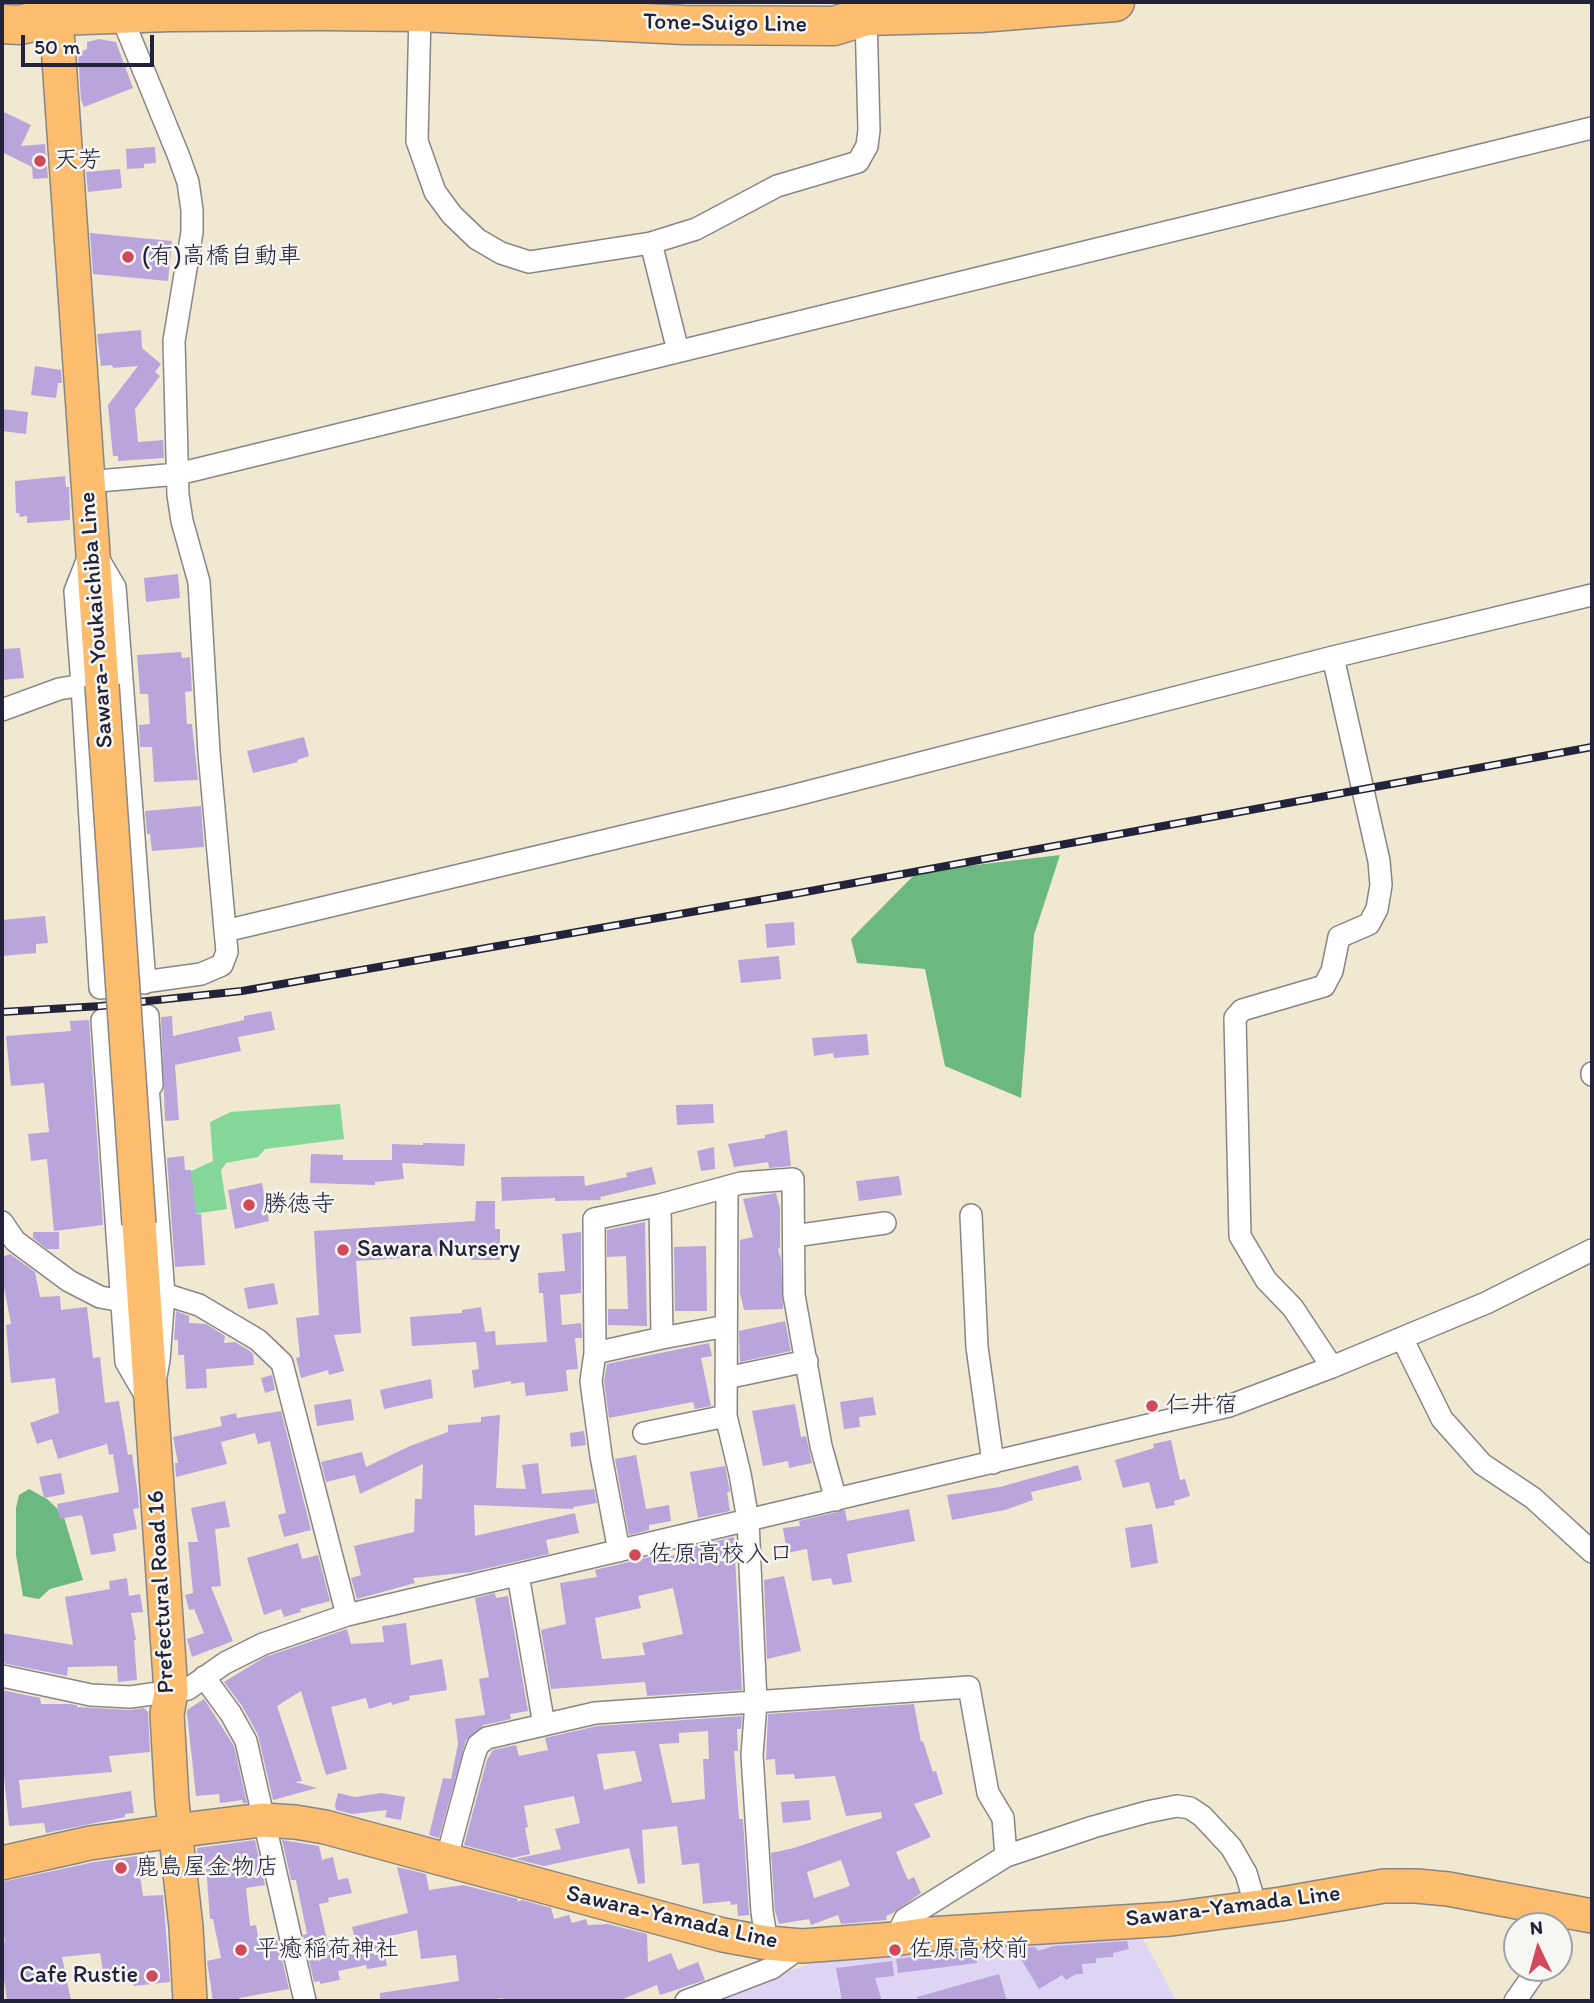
<!DOCTYPE html>
<meta charset="utf-8">
<style>
body{margin:0}
#map{position:relative;width:1594px;height:2003px;overflow:hidden;background:#f0e8d1;font-family:Itim,sans-serif}
canvas{display:block}
.frame{position:absolute;inset:0;border:4px solid #22223b;pointer-events:none}
.north{position:absolute;left:1503px;top:1912px;width:70px;height:70px;box-sizing:border-box;background:#f6f6f2;border:2px solid #a1a1a9;border-radius:50%;rotate:355deg;font-size:19px;font-weight:700;line-height:28px;text-align:center;color:#22223b}
.north::after{content:'';display:block;margin:auto;width:24px;height:32px;background:#d1495b;clip-path:polygon(50% 0,100% 100%,50% 72%,0 100%)}
.scale{position:absolute;left:21px;top:35px;width:133px;height:32px;box-sizing:border-box;border:4px solid #22223b;border-top:0;padding-left:9px;font-size:21px;line-height:24px;white-space:nowrap;color:#22223b;-webkit-text-stroke:5px #f6f6f2;paint-order:stroke}
</style>
<div id="map">
<canvas width="1594" height="2003"></canvas>
<div class="frame"></div>
<div class="north">N</div>
<div class="scale">50 m</div>
</div>
<script>
const c = document.querySelector('canvas').getContext('2d');
c.lineJoin = 'round';
function paint(path, color) { c.fillStyle = color; c.fill(path, 'evenodd'); }
const poly = rows => new Path2D(rows.map(r => 'M' + r).join(''));
function trace(path, color, width, dash) { c.strokeStyle = color; c.lineWidth = width; c.lineCap = dash ? 'butt' : 'round'; c.setLineDash(dash || []); c.stroke(path); }
function label(font, color, halo, rows, align = 'center') {
  c.font = font + ' Itim,"Klee One",sans-serif'; c.lineWidth = 5; c.setLineDash([]); c.textBaseline = 'middle'; c.strokeStyle = halo; c.fillStyle = color; for (const [text, x, y, turn = 0] of rows) {
    c.save(); c.translate(x, y); c.rotate((+turn || 0) * Math.PI / 180); c.textAlign = isNaN(turn) ? turn : align; if (halo) c.strokeText(text, 0, 0); c.fillText(text, 0, 0); c.restore();
  }
}
paint(poly([
 [1138,1930,1177,2001,703,2001,810,1964,892,1952]
]), '#e0d4f4');
paint(poly([
 [340,1104,344,1139,265,1149,258,1157,226,1163,221,1170,227,1209,194,1214,187,1173,213,1161,210,1122,231,1112]
]), '#84d799');
paint(poly([
 [1060,855,1034,935,1021,1098,945,1066,925,969,857,963,851,939,917,872],
 [29,1489,47,1499,63,1514,83,1580,50,1589,39,1599,23,1596,16,1555,16,1508,19,1495]
]), '#6bb881');
paint(poly([
 [99,39,116,42,133,88,84,107,81,100,78,53,87,49,87,42],
 [2,111,31,125,21,146,45,144,48,178,33,179,32,167,2,152],
 [155,147,156,163,144,164,144,168,127,169,126,149],
 [120,169,122,188,88,192,86,172],
 [90,233,172,241,168,281,93,274],
 [141,330,142,348,161,364,155,372,160,376,135,409,138,442,163,440,164,458,118,461,118,456,113,456,108,405,138,366,113,368,112,365,101,366,97,334],
 [35,366,61,370,62,383,58,383,56,398,31,395],
 [2,409,28,412,26,434,2,431],
 [65,476,66,487,69,487,70,520,27,523,27,516,20,517,19,513,16,513,15,481],
 [178,574,180,598,146,602,144,578],
 [20,648,24,678,2,680,2,649],
 [181,652,182,658,190,657,192,691,185,692,187,724,192,724,198,780,154,782,152,747,140,747,139,725,150,724,148,694,140,694,137,655],
 [304,737,309,756,297,760,298,762,253,773,247,751],
 [201,806,204,847,152,851,150,834,147,834,145,811],
 [45,916,48,943,36,944,36,953,2,956,2,920],
 [794,922,795,945,767,948,765,924],
 [779,956,781,979,741,983,738,960],
 [271,1011,275,1030,238,1037,241,1051,175,1065,179,1120,165,1121,161,1017,172,1016,173,1036,244,1020,244,1016],
 [89,1020,103,1225,54,1231,47,1159,31,1161,28,1134,49,1132,44,1083,11,1086,6,1036,71,1031,70,1021],
 [867,1034,869,1055,834,1058,833,1053,814,1056,812,1038],
 [713,1104,714,1123,677,1125,676,1105],
 [787,1130,791,1166,769,1168,768,1162,734,1167,728,1144,765,1138,765,1135],
 [423,1143,465,1144,464,1166,402,1163,404,1179,375,1182,375,1185,310,1183,311,1154,343,1155,343,1160,392,1160,392,1144,423,1145],
 [714,1147,715,1169,701,1171,697,1151],
 [184,1156,185,1170,191,1170,196,1214,201,1214,205,1265,175,1267,167,1158],
 [652,1167,656,1184,600,1197,601,1200,555,1201,555,1198,502,1201,501,1177,584,1176,585,1186,627,1177,626,1173],
 [899,1176,902,1195,859,1201,856,1181],
 [262,1183,269,1221,235,1229,228,1190],
 [776,1193,780,1209,780,1248,778,1249,781,1260,783,1309,744,1310,740,1293,740,1240,753,1237,743,1199],
 [476,1201,495,1201,495,1229,500,1229,500,1260,471,1260,471,1254,356,1261,361,1333,334,1335,344,1371,329,1375,328,1370,301,1378,296,1358,300,1357,296,1318,319,1315,314,1231,475,1221],
 [645,1222,647,1326,608,1325,608,1309,628,1309,626,1256,607,1257,607,1230],
 [33,1232,59,1232,59,1249,47,1249,33,1238],
 [581,1232,581,1293,560,1295,562,1325,581,1323,582,1334,582,1338,575,1338,578,1369,566,1370,568,1391,526,1396,524,1382,511,1384,511,1381,474,1388,472,1370,479,1369,476,1342,412,1346,410,1317,462,1313,462,1310,481,1307,485,1332,495,1331,496,1345,547,1342,543,1293,539,1293,538,1273,565,1271,562,1234],
 [706,1246,707,1311,675,1311,674,1247],
 [10,1254,35,1272,40,1297,60,1296,61,1310,87,1307,93,1358,100,1357,105,1403,119,1401,128,1455,132,1454,138,1495,139,1508,133,1509,137,1529,113,1534,116,1551,91,1555,83,1518,81,1515,60,1519,57,1504,119,1492,113,1454,109,1455,107,1444,58,1459,52,1439,37,1444,30,1423,59,1413,55,1378,11,1383,6,1325,11,1324,2,1277,2,1257],
 [274,1283,278,1304,248,1309,244,1288],
 [176,1311,189,1316,189,1323,206,1324,225,1336,224,1343,235,1342,250,1351,253,1354,254,1365,206,1369,207,1388,186,1389,184,1355,178,1355,178,1340,174,1340],
 [785,1321,791,1351,740,1362,739,1331],
 [709,1343,712,1356,701,1358,711,1406,695,1409,693,1402,609,1418,604,1381,607,1364],
 [272,1375,275,1390,265,1393,261,1378],
 [431,1379,433,1398,384,1409,380,1390],
 [873,1397,876,1415,859,1417,860,1427,844,1429,840,1402],
 [351,1399,354,1420,317,1426,314,1405],
 [795,1404,801,1437,806,1436,812,1463,789,1468,788,1461,763,1466,752,1411],
 [281,1411,311,1530,284,1537,278,1515,286,1513,270,1441,258,1444,255,1433,221,1442,227,1464,176,1477,175,1463,178,1463,173,1437,222,1426,220,1417,236,1413,237,1418],
 [500,1415,496,1488,526,1489,522,1465,538,1463,542,1494,594,1489,597,1503,573,1507,574,1509,474,1505,475,1536,575,1513,579,1533,546,1540,549,1554,471,1572,413,1578,415,1583,357,1599,351,1578,361,1575,354,1546,414,1532,415,1499,422,1499,423,1464,360,1494,355,1475,326,1482,321,1462,362,1452,366,1467,410,1446,448,1432,448,1425,481,1422,481,1417],
 [584,1431,586,1445,571,1447,570,1433],
 [1171,1440,1180,1480,1185,1479,1190,1496,1174,1501,1175,1505,1156,1509,1149,1482,1123,1488,1115,1460,1154,1448,1153,1444],
 [636,1455,646,1509,669,1505,671,1521,649,1525,649,1530,629,1535,615,1459],
 [1078,1465,1082,1480,1031,1492,1033,1500,1005,1510,952,1520,947,1495,1000,1487],
 [725,1466,730,1492,727,1492,730,1511,698,1518,690,1472],
 [61,1473,65,1494,44,1498,39,1477],
 [225,1501,230,1527,215,1529,221,1586,211,1587,233,1641,192,1657,187,1639,204,1633,194,1609,189,1610,185,1595,193,1593,188,1542,198,1542,191,1508],
 [909,1509,915,1541,847,1554,852,1582,833,1585,831,1578,812,1581,807,1549,787,1553,783,1528,800,1526,799,1521,845,1510,847,1521],
 [1152,1524,1158,1563,1131,1568,1125,1528],
 [734,1537,742,1690,647,1696,645,1682,551,1689,541,1630,566,1624,560,1583,597,1577,595,1570,654,1556,655,1560,687,1552,686,1548],
 [673,1588,683,1634,642,1643,645,1655,602,1659,595,1618,641,1608,638,1596],
 [298,1543,302,1559,318,1555,330,1601,300,1609,301,1612,284,1617,281,1609,264,1615,247,1558],
 [784,1576,801,1651,767,1659,764,1580],
 [127,1578,129,1596,140,1594,143,1612,131,1613,136,1640,134,1640,137,1680,118,1682,117,1666,68,1667,67,1676,2,1663,2,1633,73,1645,65,1597,110,1589,109,1581],
 [495,1593,496,1598,508,1596,528,1711,510,1714,511,1719,484,1725,466,1740,439,1838,429,1835,443,1778,451,1779,458,1744,455,1719,485,1715,479,1679,489,1677,475,1598],
 [406,1623,411,1665,442,1659,447,1690,409,1696,410,1700,392,1705,391,1702,369,1709,366,1698,331,1707,347,1769,326,1775,301,1691,277,1706,302,1781,295,1782,317,1788,273,1800,258,1735,242,1706,224,1682,265,1657,347,1629,351,1644,384,1642,382,1626],
 [2,1690,40,1698,41,1704,69,1704,77,1705,77,1707,130,1710,144,1708,148,1712,150,1752,109,1756,112,1772,19,1780,22,1808,131,1791,134,1813,125,1814,125,1817,46,1833,44,1823,9,1826,4,1776,2,1776],
 [204,1699,234,1746,247,1803,243,1803,242,1800,220,1803,219,1794,196,1796,187,1713,187,1710],
 [914,1704,921,1742,923,1741,933,1772,936,1771,943,1794,914,1804,931,1837,896,1852,908,1880,914,1877,921,1893,893,1913,886,1916,887,1920,841,1924,838,1915,811,1925,809,1919,779,1924,775,1911,771,1853,794,1848,882,1818,881,1812,846,1816,835,1776,795,1779,794,1774,776,1775,775,1759,766,1760,768,1714],
 [841,1860,850,1886,814,1898,807,1872],
 [742,1716,741,1729,737,1729,738,1751,734,1751,739,1819,743,1819,749,1915,738,1916,737,1904,731,1905,730,1901,703,1904,699,1863,682,1865,677,1826,642,1830,645,1883,638,1884,629,1848,544,1866,515,1859,561,1849,555,1829,580,1823,574,1796,524,1806,528,1827,525,1828,530,1854,512,1858,464,1845,487,1760,493,1750,516,1745,519,1756,548,1750,545,1738,597,1726],
 [708,1731,709,1759,703,1759,705,1799,672,1803,659,1744,679,1743,679,1733],
 [635,1751,642,1781,604,1790,597,1754],
 [338,1793,355,1797,381,1793,405,1797,401,1820,385,1817,387,1810,352,1814,336,1810,335,1805],
 [809,1800,811,1820,783,1823,781,1802],
 [255,1840,265,1885,246,1888,250,1926,256,1925,259,1942,277,1939,289,1989,239,1998,240,2001,213,2001,207,1961,221,1958,213,1919,210,1919,206,1865,199,1866,197,1848],
 [282,1840,319,1846,322,1860,333,1857,338,1880,348,1878,352,1893,328,1898,329,1902,319,1904,331,1958,358,1952,352,1927,408,1913,397,1867,426,1874,429,1890,463,1885,518,1899,517,1902,522,1900,551,1908,554,1919,569,1915,572,1923,586,1919,588,1925,608,1924,647,1934,648,1962,671,1953,678,1970,698,1962,705,1980,660,1995,657,1985,618,2001,504,2001,503,1998,483,2001,380,2001,380,1993,459,1981,456,1955,421,1959,417,1930,381,1938,387,1966,367,1969,366,1965,338,1971,340,1980,320,1984,320,1981,314,1982,303,1935,307,1934,296,1880,291,1880],
 [137,1856,143,1896,163,1895,170,1982,133,1986,132,1972,104,1977,100,1953,62,1957,71,2001,7,2001,2,1966,2,1943,5,1942,2,1927,2,1882,94,1862],
 [1127,1941,1129,1949,1113,1953,1113,1957,1096,1958,1096,1963,1082,1964,1083,1974,1076,1974,1066,1980,1062,1975,1039,1989,1016,1951,1022,1948,1035,1947,1038,1951,1053,1946],
 [976,1950,977,1963,898,1973,896,1959],
 [892,1961,894,1976,875,1978,882,2001,842,2001,836,1968],
 [999,1974,1007,2001,918,2001,917,1997]
]), '#b9a5dc');
const street = poly([
 [420,12,417,141,435,192,452,215,477,239,501,253,529,262,651,243,696,229,777,186,858,162,867,146,869,130,866,16],
 [651,243,678,351],
 [87,482,178,474,1592,128],
 [82,685,100,988,201,974,222,965,227,952,209,753,199,582,182,521,178,495,174,341,192,232,192,210,188,182,179,157,121,15],
 [2,710,59,689,82,685,75,591,92,548,115,587,145,983],
 [225,931,788,797,1333,657,1592,595],
 [148,1016,152,1085,148,1086,164,1294,159,1360,151,1405,126,1362,102,1020,148,1016],
 [1592,1073,1592,1075],
 [727,1189,726,1416,740,1474,748,1520,756,1703,752,1755,762,1912,767,1943],
 [660,1205,594,1219,595,1353,662,1338],
 [971,1215,977,1347,993,1463],
 [2,1222,15,1241,69,1281,100,1297,122,1301],
 [794,1236,885,1223],
 [164,1294,199,1305,258,1340,282,1363,347,1615],
 [726,1326,662,1338,660,1205,741,1183,793,1179,794,1295,821,1446,836,1500],
 [1402,1338,1442,1419,1482,1464,1533,1498,1592,1552],
 [595,1353,591,1381,601,1456,619,1551],
 [1332,1367,1293,1308,1266,1280,1240,1236,1235,1018,1242,1010,1324,986,1332,971,1339,937,1369,924,1377,909,1381,885,1379,861,1333,657],
 [726,1378,807,1361],
 [644,1433,726,1416],
 [518,1575,544,1725],
 [2,1676,91,1695,130,1697,188,1689,225,1663,263,1644,347,1615,1229,1406,1332,1367,1486,1303,1592,1250],
 [204,1677,231,1714,246,1741,305,2001],
 [446,1861,474,1756,478,1745,487,1738,595,1713,969,1687,988,1793,1003,1818,1006,1856],
 [895,1939,905,1919,1006,1856,1093,1827,1147,1812,1177,1806,1190,1808,1202,1816,1231,1847,1246,1873,1256,1907],
 [686,2001,772,1968,802,1946],
 [1515,2001,1538,1968]
]);
const primary = poly([
 [56,16,102,685],
 [139,1224,171,1692,167,1714,172,1802,186,1927,190,2001],
 [2,1863,90,1843,174,1831,262,1820,295,1822,325,1827,723,1935,767,1943,802,1946,895,1939,929,1934,1171,1919,1281,1904,1384,1886,1416,1886,1448,1889,1592,1916]
]);
const highway = poly([
 [2,24,20,25,56,16,170,12,320,11,420,12,684,25,834,26,866,16,980,13,1115,2]
]);
trace(street, '#898586', 24);
trace(primary, '#898586', 36);
trace(highway, '#898586', 41);
trace(street, '#fff', 21);
trace(primary, '#fcbd6f', 33);
trace(highway, '#fcbd6f', 38);
const rail = poly([
 [2,1012,101,1006,242,991,805,892,1592,747]
]);
trace(rail, '#22223b', 8);
trace(rail, '#f6f6f2', 5, [16]);
const primaryBridge = poly([
 [102,685,139,1224]
]);
trace(primaryBridge, '#898586', 36, []);
trace(primaryBridge, '#fcbd6f', 33);
for (const [x, y, r, color] of [
 [40,161,7,"#d1495b"],
 [128,257,7,"#d1495b"],
 [249,1205,7,"#d1495b"],
 [343,1250,7,"#d1495b"],
 [1152,1406,7,"#d1495b"],
 [635,1555,7,"#d1495b"],
 [121,1868,7,"#d1495b"],
 [241,1950,7,"#d1495b"],
 [895,1950,7,"#d1495b"],
 [152,1976,7,"#d1495b"]
]) { const dot = new Path2D(); dot.arc(x, y, r, 0, 2 * Math.PI); c.fillStyle = color; c.fill(dot); trace(dot, '#f6f6f2', 2.5); }
label('24px', '#22223b', '#f6f6f2', [
 ["Tone-Suigo Line",725,24,1],
 ["Sawara-Youkaichiba Line",97,620,-94],
 ["Prefectural Road 16",162,1592,-93],
 ["Sawara-Yamada Line",1233,1907,-7],
 ["Sawara-Yamada Line",672,1918,13]
]);
label('24px', '#22223b', '#f6f6f2', [
 ["天芳",54,161],
 ["(有)高橋自動車",142,257],
 ["勝徳寺",263,1205],
 ["Sawara Nursery",357,1250],
 ["仁井宿",1166,1406],
 ["佐原高校入口",649,1555],
 ["鹿島屋金物店",135,1868],
 ["平癒稲荷神社",255,1950],
 ["佐原高校前",909,1950],
 ["Cafe Rustie",138,1976,"right"]
], 'left');
</script>
